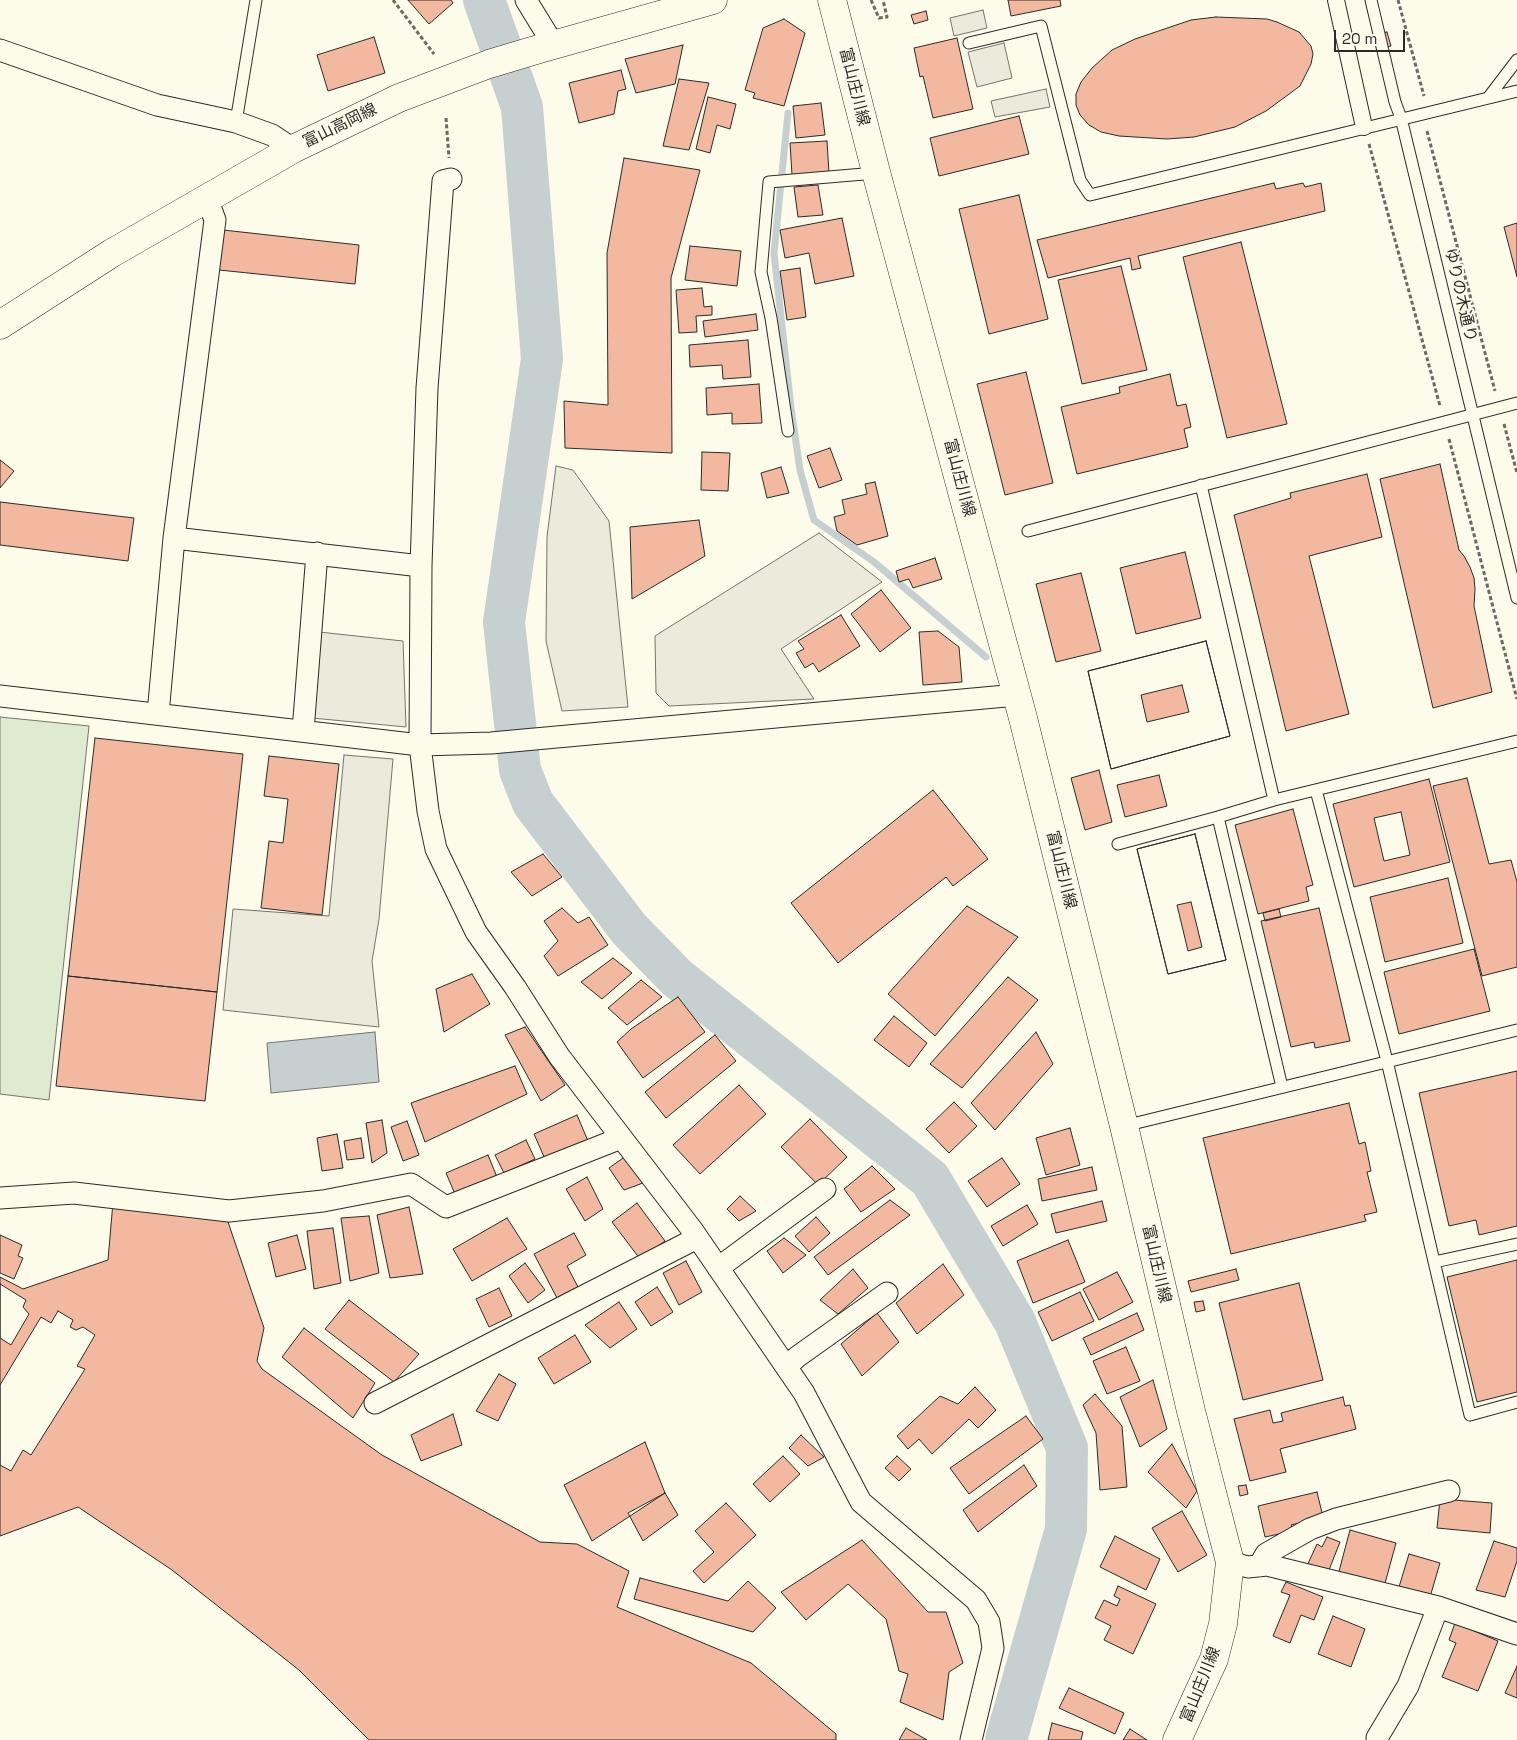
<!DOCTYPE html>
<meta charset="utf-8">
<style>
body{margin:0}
#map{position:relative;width:1517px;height:1740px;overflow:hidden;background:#fdfbea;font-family:"Space Grotesk",sans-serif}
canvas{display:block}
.scale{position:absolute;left:1334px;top:30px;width:71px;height:22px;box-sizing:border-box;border:2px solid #2b2b2b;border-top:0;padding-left:6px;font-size:15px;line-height:18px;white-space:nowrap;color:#2b2b2b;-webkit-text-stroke:4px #fdfbea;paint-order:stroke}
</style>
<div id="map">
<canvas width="1517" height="1740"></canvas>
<div class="scale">20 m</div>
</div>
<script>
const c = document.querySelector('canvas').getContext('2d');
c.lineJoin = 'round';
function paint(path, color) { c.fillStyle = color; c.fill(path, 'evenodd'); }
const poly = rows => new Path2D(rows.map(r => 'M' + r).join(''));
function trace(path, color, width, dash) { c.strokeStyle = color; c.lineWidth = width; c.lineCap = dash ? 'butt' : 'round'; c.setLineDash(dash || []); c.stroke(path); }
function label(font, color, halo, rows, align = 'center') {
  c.font = font + ' "Space Grotesk","Noto Sans JP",sans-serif'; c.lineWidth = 4; c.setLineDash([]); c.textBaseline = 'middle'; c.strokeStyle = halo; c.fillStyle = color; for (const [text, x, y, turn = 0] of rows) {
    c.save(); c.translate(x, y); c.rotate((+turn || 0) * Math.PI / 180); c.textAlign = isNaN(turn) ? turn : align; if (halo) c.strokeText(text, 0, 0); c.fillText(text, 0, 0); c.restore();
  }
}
const green = poly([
 [0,717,89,726,49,1100,0,1094,0,717]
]);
paint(green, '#deebd1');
trace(green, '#74746e', 1);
const parking = poly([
 [983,10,987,28,954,36,950,18,983,10],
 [1004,43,1012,78,977,87,968,52,1004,43],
 [1046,89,1050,107,995,117,991,101,1046,89],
 [556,466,573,470,609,521,628,707,562,711,546,641,547,537,556,466],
 [819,533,882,582,781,649,814,699,669,706,656,693,655,636,819,533],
 [319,632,403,641,406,727,312,718,319,632],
 [344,755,393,759,379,919,372,961,379,1027,223,1010,233,909,329,916,344,755]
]);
paint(parking, '#eceadb');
trace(parking, '#74746e', 1);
const water = poly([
 [375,1032,379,1082,271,1093,267,1043,375,1032]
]);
paint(water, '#c7d0d0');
trace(water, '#74746e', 1);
trace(poly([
 [788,113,774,253,791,408,800,470,814,520,874,562,986,657]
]), '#c7d0d0', 7);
trace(poly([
 [484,0,522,107,542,359,504,622,520,770,533,803,629,929,677,978,930,1179,1015,1322,1067,1448,1066,1529,1006,1740]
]), '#c7d0d0', 42);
const building = poly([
 [408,0,451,0,453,3,429,24,408,0],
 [1008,0,1060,0,1061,6,1011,16,1008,0],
 [926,11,928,20,914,24,911,15,926,11],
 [1216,17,1267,19,1277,22,1299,32,1311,46,1313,54,1311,64,1300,86,1266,111,1235,127,1194,137,1167,139,1119,136,1101,132,1089,125,1080,115,1076,105,1076,94,1081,82,1092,68,1112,50,1135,39,1191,20,1216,17],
 [784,19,805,33,784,106,753,98,755,93,745,90,763,28,784,19],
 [1387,32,1391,46,1385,47,1382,33,1387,32],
 [374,37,385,73,328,91,317,55,374,37],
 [957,38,973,109,933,118,923,76,920,77,914,48,957,38],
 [683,45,675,84,636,93,625,59,683,45],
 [621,70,626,89,618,91,614,114,579,123,569,83,621,70],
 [679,79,709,83,689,150,663,146,679,79],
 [708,97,736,104,730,129,717,125,710,153,696,149,708,97],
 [821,103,825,135,796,138,793,106,821,103],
 [1019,116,1029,154,939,176,930,138,1019,116],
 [827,141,829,173,792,175,790,143,827,141],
 [624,158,700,170,671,278,672,453,565,448,564,401,608,405,607,253,624,158],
 [1274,183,1276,189,1303,183,1305,187,1321,183,1325,211,1138,256,1141,268,1132,270,1130,258,1048,278,1037,240,1274,183],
 [818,185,823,215,798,217,794,187,818,185],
 [1019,195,1048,319,989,334,959,209,1019,195],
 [842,218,854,276,815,284,809,253,785,258,780,230,842,218],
 [1517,223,1517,277,1504,227,1517,223],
 [223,230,359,245,355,284,219,270,223,230],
 [1241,242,1287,424,1227,438,1183,257,1241,242],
 [690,246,741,251,737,286,685,280,690,246],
 [1121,266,1147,370,1082,384,1058,280,1121,266],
 [800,268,806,317,787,320,780,271,800,268],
 [702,288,704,307,712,306,712,315,696,316,697,332,679,333,676,290,702,288],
 [756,314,758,330,705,337,703,321,756,314],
 [748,340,751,377,723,379,722,365,690,367,689,345,748,340],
 [1026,372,1053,483,1005,495,977,384,1026,372],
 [1170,374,1177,406,1186,404,1191,427,1184,429,1188,447,1077,474,1061,407,1120,393,1119,387,1170,374],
 [759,384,762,423,732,424,732,413,707,415,706,388,759,384],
 [830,448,842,480,819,488,807,456,830,448],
 [702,452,730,453,728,491,701,490,702,452],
 [0,460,14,471,0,488,0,460],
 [1440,464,1459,550,1464,556,1470,567,1474,578,1475,589,1474,606,1492,692,1433,708,1380,479,1440,464],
 [781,467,789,493,767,498,761,473,781,467],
 [1367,474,1382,537,1309,556,1349,714,1286,731,1234,515,1291,498,1290,493,1367,474],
 [875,482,888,536,857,545,837,531,834,517,845,514,842,500,867,494,865,484,875,482],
 [0,502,134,518,128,561,0,545,0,502],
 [699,520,705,556,632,599,630,527,699,520],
 [1185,552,1201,618,1136,634,1120,568,1185,552],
 [935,558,942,579,913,588,909,579,899,582,896,571,935,558],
 [1081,573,1101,651,1056,662,1036,584,1081,573],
 [881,590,911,628,880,652,851,614,881,590],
 [841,615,860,646,819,672,813,663,805,668,796,653,804,649,798,641,841,615],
 [938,631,959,647,962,682,923,685,919,632,938,631],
 [1206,641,1230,736,1111,769,1088,671,1206,641],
 [1182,685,1189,712,1147,722,1141,695,1182,685],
 [1206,641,1230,736,1111,769,1088,671,1206,641],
 [95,738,243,754,217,992,68,976,95,738],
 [269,756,339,764,322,915,261,908,269,841,283,843,288,799,264,796,269,756],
 [1099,770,1112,822,1085,830,1071,778,1099,770],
 [1159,775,1167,806,1125,817,1117,785,1159,775],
 [1467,778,1489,864,1511,860,1517,882,1517,967,1482,976,1433,786,1467,778],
 [1429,779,1450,862,1354,887,1333,804,1429,779],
 [1401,812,1410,855,1384,861,1374,818,1401,812],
 [933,790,988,859,953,886,946,877,838,963,791,903,933,790],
 [1293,809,1313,885,1306,887,1309,901,1258,914,1235,825,1293,809],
 [1195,834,1226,960,1168,974,1137,849,1195,834],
 [1191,902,1202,947,1188,951,1177,905,1191,902],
 [1195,834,1226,960,1168,974,1137,849,1195,834],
 [543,854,562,877,532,896,511,872,543,854],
 [1448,878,1463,943,1385,962,1370,897,1448,878],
 [967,906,1018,937,935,1036,888,994,967,906],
 [562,908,578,923,589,917,608,945,558,976,544,956,558,941,544,921,562,908],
 [1319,908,1350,1041,1315,1048,1314,1042,1291,1047,1261,921,1319,908],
 [1279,909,1281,917,1265,921,1263,913,1279,909],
 [1474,949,1490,1011,1399,1034,1384,972,1474,949],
 [613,958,632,973,602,999,581,982,613,958],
 [472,974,490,1004,444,1032,436,989,472,974],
 [68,976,217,992,205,1101,56,1086,68,976],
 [1008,977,1038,1000,962,1088,930,1064,1008,977],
 [641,980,662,997,627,1025,608,1008,641,980],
 [678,997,705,1032,643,1078,617,1042,631,1029,678,997],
 [894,1016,927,1043,909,1067,874,1040,894,1016],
 [525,1027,565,1085,541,1101,505,1035,525,1027],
 [1036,1032,1053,1064,995,1130,971,1103,1036,1032],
 [715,1035,736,1061,666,1118,645,1092,715,1035],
 [515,1066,527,1094,425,1142,411,1103,515,1066],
 [1517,1071,1517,1226,1479,1235,1476,1220,1449,1226,1419,1093,1517,1071],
 [739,1085,766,1114,700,1174,673,1145,739,1085],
 [954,1102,977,1126,949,1153,926,1129,954,1102],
 [1349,1103,1359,1144,1365,1142,1371,1171,1367,1172,1377,1212,1364,1215,1366,1221,1231,1254,1203,1138,1349,1103],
 [577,1115,588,1141,545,1159,534,1134,577,1115],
 [810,1119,847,1157,818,1185,781,1147,810,1119],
 [382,1120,387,1153,372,1163,366,1123,382,1120],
 [407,1121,419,1155,403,1161,391,1127,407,1121],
 [1070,1128,1080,1165,1046,1175,1036,1138,1070,1128],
 [337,1134,343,1168,322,1171,317,1138,337,1134],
 [361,1138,364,1158,347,1160,344,1141,361,1138],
 [526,1140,535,1159,504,1173,495,1155,526,1140],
 [488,1155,497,1177,455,1194,446,1173,488,1155],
 [626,1156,643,1183,624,1190,609,1168,626,1156],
 [1002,1158,1020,1184,987,1207,968,1181,1002,1158],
 [872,1166,895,1189,861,1212,844,1189,872,1166],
 [1092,1167,1097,1190,1042,1201,1038,1179,1092,1167],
 [587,1177,603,1209,585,1221,566,1189,587,1177],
 [740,1196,756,1211,739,1221,727,1209,740,1196],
 [890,1200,910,1215,828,1275,814,1257,890,1200],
 [1102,1201,1107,1221,1056,1233,1051,1214,1102,1201],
 [113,1202,226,1216,264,1328,257,1361,262,1369,382,1455,540,1542,577,1544,629,1571,617,1607,751,1663,836,1734,836,1740,369,1740,299,1670,172,1570,78,1507,0,1536,0,1277,23,1289,108,1260,113,1202],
 [637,1203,665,1241,640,1259,612,1222,637,1203],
 [1027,1205,1038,1224,1003,1246,991,1226,1027,1205],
 [409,1207,423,1274,390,1278,377,1215,409,1207],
 [369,1216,379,1273,350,1281,341,1218,369,1216],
 [816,1217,830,1233,809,1252,795,1236,816,1217],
 [507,1218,527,1249,472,1281,453,1249,507,1218],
 [333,1228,341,1283,314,1289,307,1231,333,1228],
 [574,1233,586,1255,567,1266,578,1287,557,1298,534,1254,574,1233],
 [0,1235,22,1245,18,1256,23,1258,14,1279,0,1273,0,1235],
 [297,1235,306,1269,276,1277,268,1243,297,1235],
 [784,1238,806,1255,783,1273,767,1251,784,1238],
 [1068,1240,1085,1282,1033,1303,1017,1261,1068,1240],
 [1517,1260,1517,1392,1477,1402,1447,1277,1517,1260],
 [686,1261,702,1292,679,1305,663,1273,686,1261],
 [525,1263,545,1290,528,1303,509,1276,525,1263],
 [943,1264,964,1295,917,1334,896,1303,943,1264],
 [853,1269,868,1288,838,1314,820,1300,853,1269],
 [1236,1269,1239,1280,1191,1292,1188,1281,1236,1269],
 [1117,1272,1133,1302,1099,1320,1083,1289,1117,1272],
 [1299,1283,1323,1380,1243,1400,1219,1303,1299,1283],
 [0,1284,26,1300,23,1307,29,1314,11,1345,0,1338,0,1284],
 [657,1287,673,1312,651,1326,635,1302,657,1287],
 [499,1288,512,1316,489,1327,476,1299,499,1288],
 [1080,1292,1094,1321,1052,1341,1038,1312,1080,1292],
 [349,1300,419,1354,394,1382,325,1329,349,1300],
 [1203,1301,1205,1310,1196,1312,1194,1302,1203,1301],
 [619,1302,637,1329,610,1348,585,1325,619,1302],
 [58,1311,73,1320,70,1327,76,1330,83,1327,95,1335,77,1366,85,1369,31,1455,23,1450,11,1471,0,1465,0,1385,41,1317,51,1323,58,1311],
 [877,1313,899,1342,862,1376,841,1344,877,1313],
 [1137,1313,1144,1330,1091,1355,1083,1338,1137,1313],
 [304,1328,375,1383,353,1418,282,1357,304,1328],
 [575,1335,591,1362,554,1384,538,1358,575,1335],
 [1126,1347,1140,1381,1107,1394,1093,1361,1126,1347],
 [499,1374,516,1384,498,1421,476,1411,499,1374],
 [1153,1380,1167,1429,1140,1447,1120,1397,1153,1380],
 [975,1387,996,1410,978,1428,969,1419,932,1454,919,1439,908,1449,897,1436,940,1396,958,1404,975,1387],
 [1095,1394,1122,1426,1127,1487,1100,1490,1096,1433,1083,1405,1095,1394],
 [1343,1397,1345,1406,1350,1405,1356,1429,1280,1449,1286,1472,1250,1481,1234,1419,1270,1410,1273,1423,1283,1421,1281,1413,1343,1397],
 [453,1414,462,1445,421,1461,411,1435,453,1414],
 [1026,1416,1043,1439,969,1494,950,1468,1026,1416],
 [801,1435,824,1457,808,1466,789,1448,801,1435],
 [645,1442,665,1493,592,1541,564,1485,645,1442],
 [1172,1444,1197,1491,1186,1508,1148,1472,1172,1444],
 [783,1456,800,1474,770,1502,753,1484,783,1456],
 [897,1456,911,1469,899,1481,885,1468,897,1456],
 [1024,1465,1037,1486,978,1532,963,1510,1024,1465],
 [1246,1485,1248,1494,1240,1496,1238,1486,1246,1485],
 [1317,1492,1323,1517,1291,1525,1293,1531,1265,1537,1258,1506,1317,1492],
 [665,1493,678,1515,643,1541,628,1513,665,1493],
 [1440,1499,1492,1503,1490,1533,1437,1528,1440,1499],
 [726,1503,756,1535,704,1583,693,1571,714,1552,695,1531,726,1503],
 [1182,1511,1207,1555,1178,1572,1152,1528,1182,1511],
 [1350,1530,1396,1543,1384,1587,1338,1575,1350,1530],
 [1115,1536,1160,1559,1146,1590,1100,1567,1115,1536],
 [1327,1537,1340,1542,1327,1575,1306,1568,1317,1544,1322,1547,1327,1537],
 [862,1540,928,1612,946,1612,963,1663,949,1672,943,1720,900,1702,908,1674,899,1671,886,1619,848,1584,806,1620,781,1592,862,1540],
 [1494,1541,1517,1548,1517,1561,1505,1597,1476,1590,1494,1541],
 [1409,1554,1440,1563,1430,1597,1399,1587,1409,1554],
 [640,1578,728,1601,748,1581,776,1608,753,1632,634,1599,640,1578],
 [1286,1582,1323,1597,1314,1620,1301,1615,1290,1643,1273,1636,1290,1595,1281,1592,1286,1582],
 [1118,1586,1156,1604,1133,1654,1104,1640,1111,1626,1095,1618,1104,1600,1117,1606,1120,1599,1114,1596,1118,1586],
 [1333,1616,1365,1629,1351,1667,1318,1654,1333,1616],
 [1455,1623,1498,1641,1478,1691,1442,1677,1456,1643,1449,1640,1455,1623],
 [1517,1666,1517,1698,1505,1693,1517,1666],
 [1069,1688,1124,1713,1115,1734,1059,1708,1069,1688],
 [1052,1723,1083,1732,1081,1740,1048,1740,1052,1723],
 [906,1728,927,1740,899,1740,906,1728],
 [1130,1729,1147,1740,1123,1740,1130,1729]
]);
paint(building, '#f2b8a0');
trace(building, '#2b2b2b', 1);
const service = poly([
 [1371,0,1395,102,1401,118,1517,598],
 [969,43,1041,26,1080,180,1090,195,1517,91],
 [1488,98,1517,60],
 [236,122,256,0],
 [788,431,771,318,761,272,769,182,876,173],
 [1201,485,1274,800],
 [1028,531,1517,403],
 [1316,790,1387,1061,1470,1415,1517,1402],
 [1118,844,1218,817],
 [1282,1087,1218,817,1274,800,1517,741],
 [1124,1126,1517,1030],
 [1434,1262,1517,1244]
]);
const pedestrian = poly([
 [1336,0,1364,127]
]);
const minor = poly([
 [526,0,553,44],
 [0,50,157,105,236,122,272,135,293,149],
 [451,179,443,181,427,388,421,566,420,745,428,811,436,849,476,932,515,987,559,1056,693,1231,804,1393,861,1502,976,1600,989,1622,993,1648,971,1740],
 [174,538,421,566],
 [0,696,420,745,491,743,1017,695],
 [158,714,174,538,215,220,207,198],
 [303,731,317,553],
 [0,1198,74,1193,229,1211,323,1201,411,1184,446,1207,621,1138],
 [718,1268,825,1189],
 [786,1367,797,1357,887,1293],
 [375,1403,697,1238],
 [1230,1562,1248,1567,1267,1565,1438,1607,1517,1634],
 [1259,1566,1266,1554,1310,1529,1336,1519,1449,1491],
 [1377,1738,1408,1686,1438,1607]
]);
const primary = poly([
 [832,0,876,172,1023,718,1124,1126,1191,1411,1230,1562,1223,1624,1214,1659,1177,1740],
 [0,325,112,253,293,149,399,98,489,64,539,49,713,0]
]);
trace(service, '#2b2b2b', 13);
trace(pedestrian, '#2b2b2b', 18);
trace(minor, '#2b2b2b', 23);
trace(primary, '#2b2b2b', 29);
trace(poly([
 [393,0,434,54],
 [871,0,879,18,887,17,883,0],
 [1398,0,1424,96],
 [446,118,449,158],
 [1427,131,1495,391],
 [1369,144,1440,406],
 [1504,424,1517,473],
 [1449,439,1517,699]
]), '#6a6964', 3, [4, 2.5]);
trace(service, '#fdfbea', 11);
trace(pedestrian, '#fdfbea', 16);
trace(minor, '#fdfbea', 21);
trace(primary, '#fdfbea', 28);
label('16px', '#2b2b2b', '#fdfbea', [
 ["富山庄川線",854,87,76],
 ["富山高岡線",340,126,-26],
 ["ゆりの木通り",1460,295,77],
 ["富山庄川線",959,478,75],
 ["富山庄川線",1061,870,76],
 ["富山庄川線",1156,1264,77],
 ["富山庄川線",1201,1685,-68]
]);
</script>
